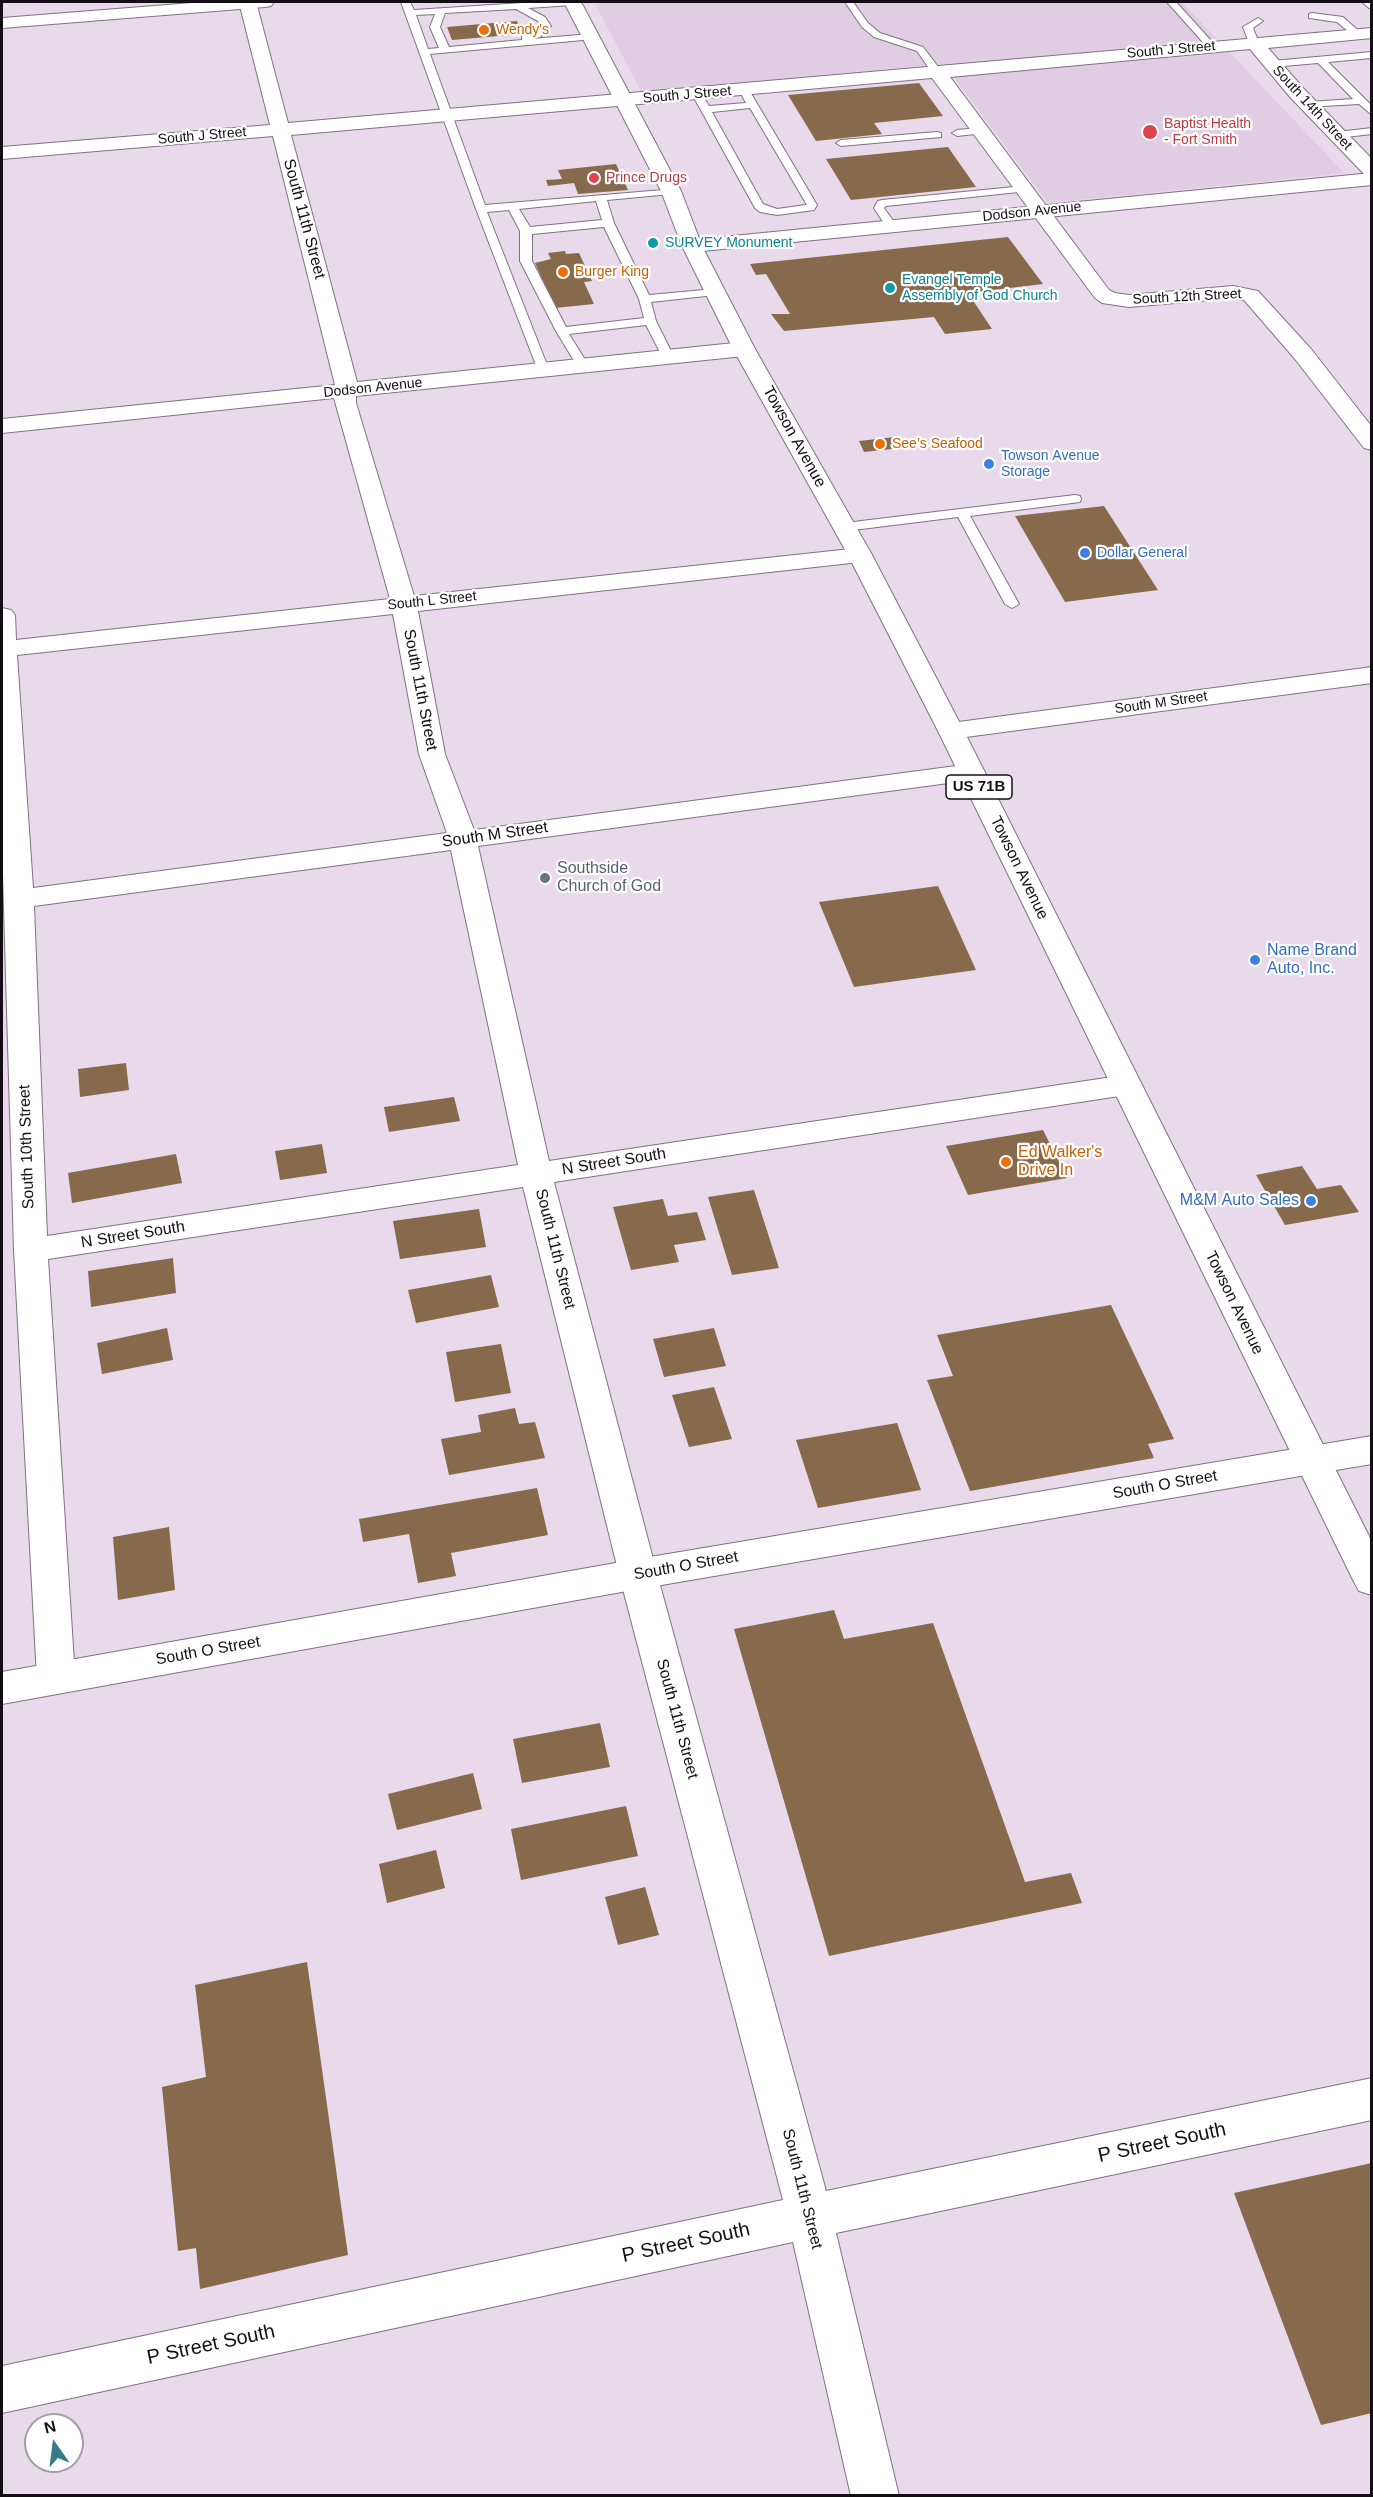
<!DOCTYPE html>
<meta charset="utf-8">
<style>
body{margin:0}
#map{position:relative;width:1373px;height:2497px;overflow:hidden;background:#e8d9eb;font-family:Helvetica,sans-serif}
canvas{display:block}
.frame{position:absolute;inset:0;border:3px solid #130e13;pointer-events:none}
.north{position:absolute;left:24px;top:2413px;width:60px;height:60px;box-sizing:border-box;background:#fff;border:2px solid #a19fa1;border-radius:50%;rotate:346deg;font-size:16px;font-weight:700;line-height:24px;text-align:center;color:#130e13}
.north::after{content:'';display:block;margin:auto;width:21px;height:27px;background:#357c85;clip-path:polygon(50% 0,100% 100%,50% 72%,0 100%)}
</style>
<div id="map">
<canvas width="1373" height="2497"></canvas>
<div class="frame"></div>
<div class="north">N</div>
</div>
<script>
const c = document.querySelector('canvas').getContext('2d');
c.lineJoin = 'round';
function paint(path, color) { c.fillStyle = color; c.fill(path, 'evenodd'); }
const poly = rows => new Path2D(rows.map(r => 'M' + r).join(''));
function trace(path, color, width, dash) { c.strokeStyle = color; c.lineWidth = width; c.lineCap = dash ? 'butt' : 'round'; c.setLineDash(dash || []); c.stroke(path); }
function label(font, color, halo, rows, align = 'center') {
  c.font = font + ' Helvetica,sans-serif'; c.lineWidth = 4.5; c.setLineDash([]); c.textBaseline = 'middle'; c.strokeStyle = halo; c.fillStyle = color; for (const [text, x, y, turn = 0] of rows) {
    c.save(); c.translate(x, y); c.rotate((+turn || 0) * Math.PI / 180); c.textAlign = isNaN(turn) ? turn : align; if (halo) c.strokeText(text, 0, 0); c.fillText(text, 0, 0); c.restore();
  }
}
paint(poly([
 [594,2,1182,2,1344,173,1048,203,944,64,641,91]
]), '#e0cce3');
paint(poly([
 [517,21,522,34,452,40,447,27],
 [919,83,943,116,874,123,882,134,816,141,788,95],
 [948,147,976,187,851,200,826,159],
 [616,164,628,190,578,194,574,183,548,186,546,180,562,179,558,170],
 [1008,237,1043,284,968,293,992,329,945,334,934,317,784,331,771,314,790,314,766,274,756,275,750,264],
 [565,251,566,254,579,253,592,281,584,282,594,304,555,308,535,263,551,259,548,253],
 [895,437,901,448,864,452,859,441],
 [1104,506,1158,590,1065,602,1015,516],
 [938,886,976,970,854,987,819,902],
 [126,1063,129,1090,80,1097,78,1069],
 [454,1097,460,1121,389,1132,384,1107],
 [1043,1130,1067,1178,968,1195,946,1146],
 [322,1144,327,1173,280,1180,275,1151],
 [176,1154,182,1183,72,1203,68,1173],
 [1302,1166,1317,1189,1341,1185,1359,1212,1285,1225,1256,1175],
 [754,1190,779,1268,732,1275,708,1197],
 [663,1199,668,1216,697,1212,706,1240,674,1245,679,1262,631,1270,613,1207],
 [479,1209,486,1247,400,1259,393,1221],
 [173,1258,176,1293,91,1307,88,1271],
 [491,1275,499,1307,416,1323,408,1290],
 [1111,1305,1174,1439,1148,1444,1154,1458,970,1491,927,1380,953,1376,937,1335],
 [167,1328,173,1360,102,1374,97,1343],
 [714,1328,726,1366,664,1377,653,1339],
 [501,1344,511,1393,455,1402,446,1352],
 [714,1387,732,1439,689,1447,672,1395],
 [515,1408,519,1424,535,1422,545,1458,449,1475,441,1439,481,1432,478,1415],
 [897,1423,921,1490,818,1508,796,1440],
 [537,1488,548,1535,451,1553,456,1576,418,1583,409,1534,363,1542,359,1519],
 [169,1527,175,1590,118,1600,113,1537],
 [834,1610,844,1639,933,1623,1025,1882,1071,1873,1082,1903,829,1956,734,1629],
 [600,1723,610,1767,522,1783,513,1739],
 [473,1773,482,1809,397,1830,388,1794],
 [626,1806,638,1856,521,1880,511,1829],
 [436,1850,445,1888,387,1903,379,1864],
 [645,1887,659,1935,618,1945,605,1897],
 [307,1962,348,2255,200,2289,196,2248,178,2251,162,2087,206,2077,195,1985],
 [1372,2163,1372,2413,1321,2425,1234,2193]
]), '#87694c');
const lane = poly([
 [401,2,410,2,414,10,538,2,577,2,573,5,528,8,545,17,551,26,540,37,531,39,591,34,596,37,594,39,430,54,485,205,675,189,676,191,671,194,607,200,614,223,649,295,715,289,721,292,715,295,651,302,656,321,674,357,672,360,664,360,646,325,569,334,589,366,587,369,579,369,556,331,520,261,520,231,509,210,487,212,549,370,543,374,539,373,476,209,401,2],
 [516,9,538,21,541,26,534,33,522,36,522,40,449,47,440,27,445,13,516,9],
 [435,14,430,27,439,48,428,49,416,15,435,14],
 [596,201,602,220,530,227,519,209,596,201],
 [604,227,639,299,644,318,566,327,532,261,532,234,604,227],
 [845,2,853,2,868,23,880,33,923,47,942,72,941,74,933,74,917,51,874,37,862,27,845,2],
 [1167,2,1176,2,1215,45,1215,49,1209,49,1167,2],
 [1362,2,1372,2,1372,9,1369,8,1362,2],
 [1312,13,1343,17,1362,34,1354,36,1337,22,1309,18,1309,14,1312,13],
 [1258,18,1263,21,1253,28,1259,43,1254,46,1249,43,1243,27,1258,18],
 [1372,52,1372,58,1328,62,1372,106,1372,115,1359,104,1305,107,1304,105,1309,102,1353,99,1318,63,1272,67,1267,64,1272,61,1372,52],
 [744,87,749,90,817,205,814,210,777,215,760,212,755,208,692,94,701,92,709,106,746,103,739,90,744,87],
 [750,108,807,205,806,205,777,209,763,204,712,112,750,108],
 [980,128,984,129,984,133,957,136,952,133,957,130,980,128],
 [1372,128,1372,134,1337,138,1332,135,1337,132,1372,128],
 [937,132,941,133,941,137,841,146,836,143,841,140,937,132],
 [1024,186,1028,187,1028,191,886,206,884,208,897,226,891,229,887,228,874,208,878,201,882,200,1024,186],
 [1075,495,1080,496,1081,499,1080,502,970,516,1019,604,1012,608,1005,604,958,517,845,531,838,527,845,523,1075,495]
]);
const street = poly([
 [239,2,256,2,288,123,1372,28,1372,38,1268,48,1304,89,1372,159,1372,177,1365,175,1290,97,1250,49,950,77,1109,290,1115,293,1129,295,1233,286,1258,291,1311,349,1372,427,1372,450,1364,448,1295,359,1244,300,1233,298,1129,307,1102,303,1095,298,932,78,291,135,357,382,744,342,752,344,755,349,752,354,744,356,356,396,356,403,414,596,860,548,869,550,872,555,869,560,860,562,418,611,445,754,474,830,971,764,981,766,985,772,981,778,971,780,478,846,549,1161,1126,1075,1137,1078,1141,1085,1137,1092,1126,1095,554,1182,657,1574,826,2191,1372,2078,1372,2120,836,2233,899,2496,851,2496,793,2242,2,2413,2,2366,783,2200,619,1574,523,1187,48,1259,75,1678,70,1689,56,1694,42,1689,37,1678,14,1250,2,840,2,608,11,610,15,615,16,640,390,599,334,398,2,433,2,419,335,385,273,136,2,159,2,147,270,125,239,2],
 [393,614,419,754,447,833,33,888,17,655,393,614],
 [451,850,518,1165,47,1236,34,906,451,850],
 [1372,667,1372,683,951,739,942,737,938,731,942,725,951,723,1372,667],
 [1372,1436,1372,1464,1312,1474,1299,1470,1294,1460,1299,1450,1312,1446,1372,1436]
]);
const secondary = poly([
 [205,2,274,2,271,6,265,7,2,28,2,18,205,2],
 [1372,173,1372,185,692,252,685,250,682,246,685,242,692,240,1372,173],
 [1312,1446,1325,1450,1330,1460,1325,1470,1312,1474,638,1589,2,1704,2,1672,638,1559,1312,1446]
]);
const primary = poly([
 [564,2,581,2,681,191,702,246,755,349,872,555,964,731,1372,1542,1372,1595,1359,1591,1353,1580,938,731,848,555,733,349,682,246,661,191,564,2]
]);
trace(lane, '#7f7281', 2);
trace(street, '#7f7281', 2);
trace(secondary, '#7f7281', 2);
trace(primary, '#7f7281', 2);
paint(lane, '#fff');
paint(street, '#fff');
paint(secondary, '#fff');
paint(primary, '#fff');
for (const [x, y, r, color] of [
 [484,30,6,"#e8710a"],
 [1150,132,8,"#e0444e"],
 [594,178,6,"#e0444e"],
 [653,243,6,"#0f9aa8"],
 [563,272,6,"#e8710a"],
 [890,288,6,"#0f9aa8"],
 [880,444,6,"#e8710a"],
 [989,464,6,"#3f7fe0"],
 [1085,553,6,"#3f7fe0"],
 [545,878,6,"#6b7280"],
 [1255,960,6,"#3f7fe0"],
 [1006,1162,6,"#e8710a"],
 [1311,1201,6,"#3f7fe0"]
]) { const dot = new Path2D(); dot.arc(x, y, r, 0, 2 * Math.PI); c.fillStyle = color; c.fill(dot); trace(dot, '#fff', 2); }
label('14px', '#c56008', '#fff', [
 ["Wendy's",496,30],
 ["Burger King",575,272],
 ["See’s Seafood",892,444]
], 'left');
label('14px', '#130e13', '#fff', [
 ["South J Street",1171,50,-5],
 ["South J Street",687,95,-5],
 ["South 14th Street",1312,108,47],
 ["South J Street",202,136,-5],
 ["Dodson Avenue",1032,212,-6],
 ["South 12th Street",1187,297,-3],
 ["Dodson Avenue",373,388,-6],
 ["South L Street",432,601,-6],
 ["South M Street",1161,703,-8]
]);
label('14px', '#be3a42', '#fff', [
 ["Baptist Health",1164,124],
 ["- Fort Smith",1164,140],
 ["Prince Drugs",606,178]
], 'left');
label('14px', '#0d838f', '#fff', [
 ["SURVEY Monument",665,243],
 ["Evangel Temple",902,280],
 ["Assembly of God Church",902,296]
], 'left');
label('14px', '#366cbe', '#fff', [
 ["Towson Avenue",1001,456],
 ["Storage",1001,472],
 ["Dollar General",1097,553]
], 'left');
for (const [x, y, w] of [
 [979,787,66]
]) { const box = new Path2D(); box.roundRect(x - w / 2, y - 12, w, 24, 4.5); c.fillStyle = '#fff'; c.fill(box); trace(box, '#130e13', 1.5); }
label('bold 15px', '#130e13', null, [
 ["US 71B",979,787]
]);
label('16px', '#130e13', '#fff', [
 ["South 11th Street",304,219,75],
 ["Towson Avenue",794,437,61],
 ["South 11th Street",420,690,79],
 ["South M Street",495,835,-8],
 ["Towson Avenue",1019,868,64],
 ["South 10th Street",27,1147,-92],
 ["N Street South",614,1162,-9],
 ["N Street South",133,1235,-9],
 ["South 11th Street",555,1249,76],
 ["Towson Avenue",1234,1303,64],
 ["South O Street",1165,1485,-10],
 ["South O Street",686,1566,-10],
 ["South O Street",208,1651,-10],
 ["South 11th Street",677,1719,75],
 ["South 11th Street",802,2189,76]
]);
label('16px', '#5b616d', '#fff', [
 ["Southside",557,869],
 ["Church of God",557,887]
], 'left');
label('16px', '#366cbe', '#fff', [
 ["Name Brand",1267,951],
 ["Auto, Inc.",1267,969],
 ["M&M Auto Sales",1299,1201,"right"]
], 'left');
label('16px', '#c56008', '#fff', [
 ["Ed Walker's",1018,1153],
 ["Drive In",1018,1171]
], 'left');
label('20px', '#130e13', '#fff', [
 ["P Street South",1162,2143,-12],
 ["P Street South",686,2243,-12],
 ["P Street South",211,2345,-12]
]);
</script>
